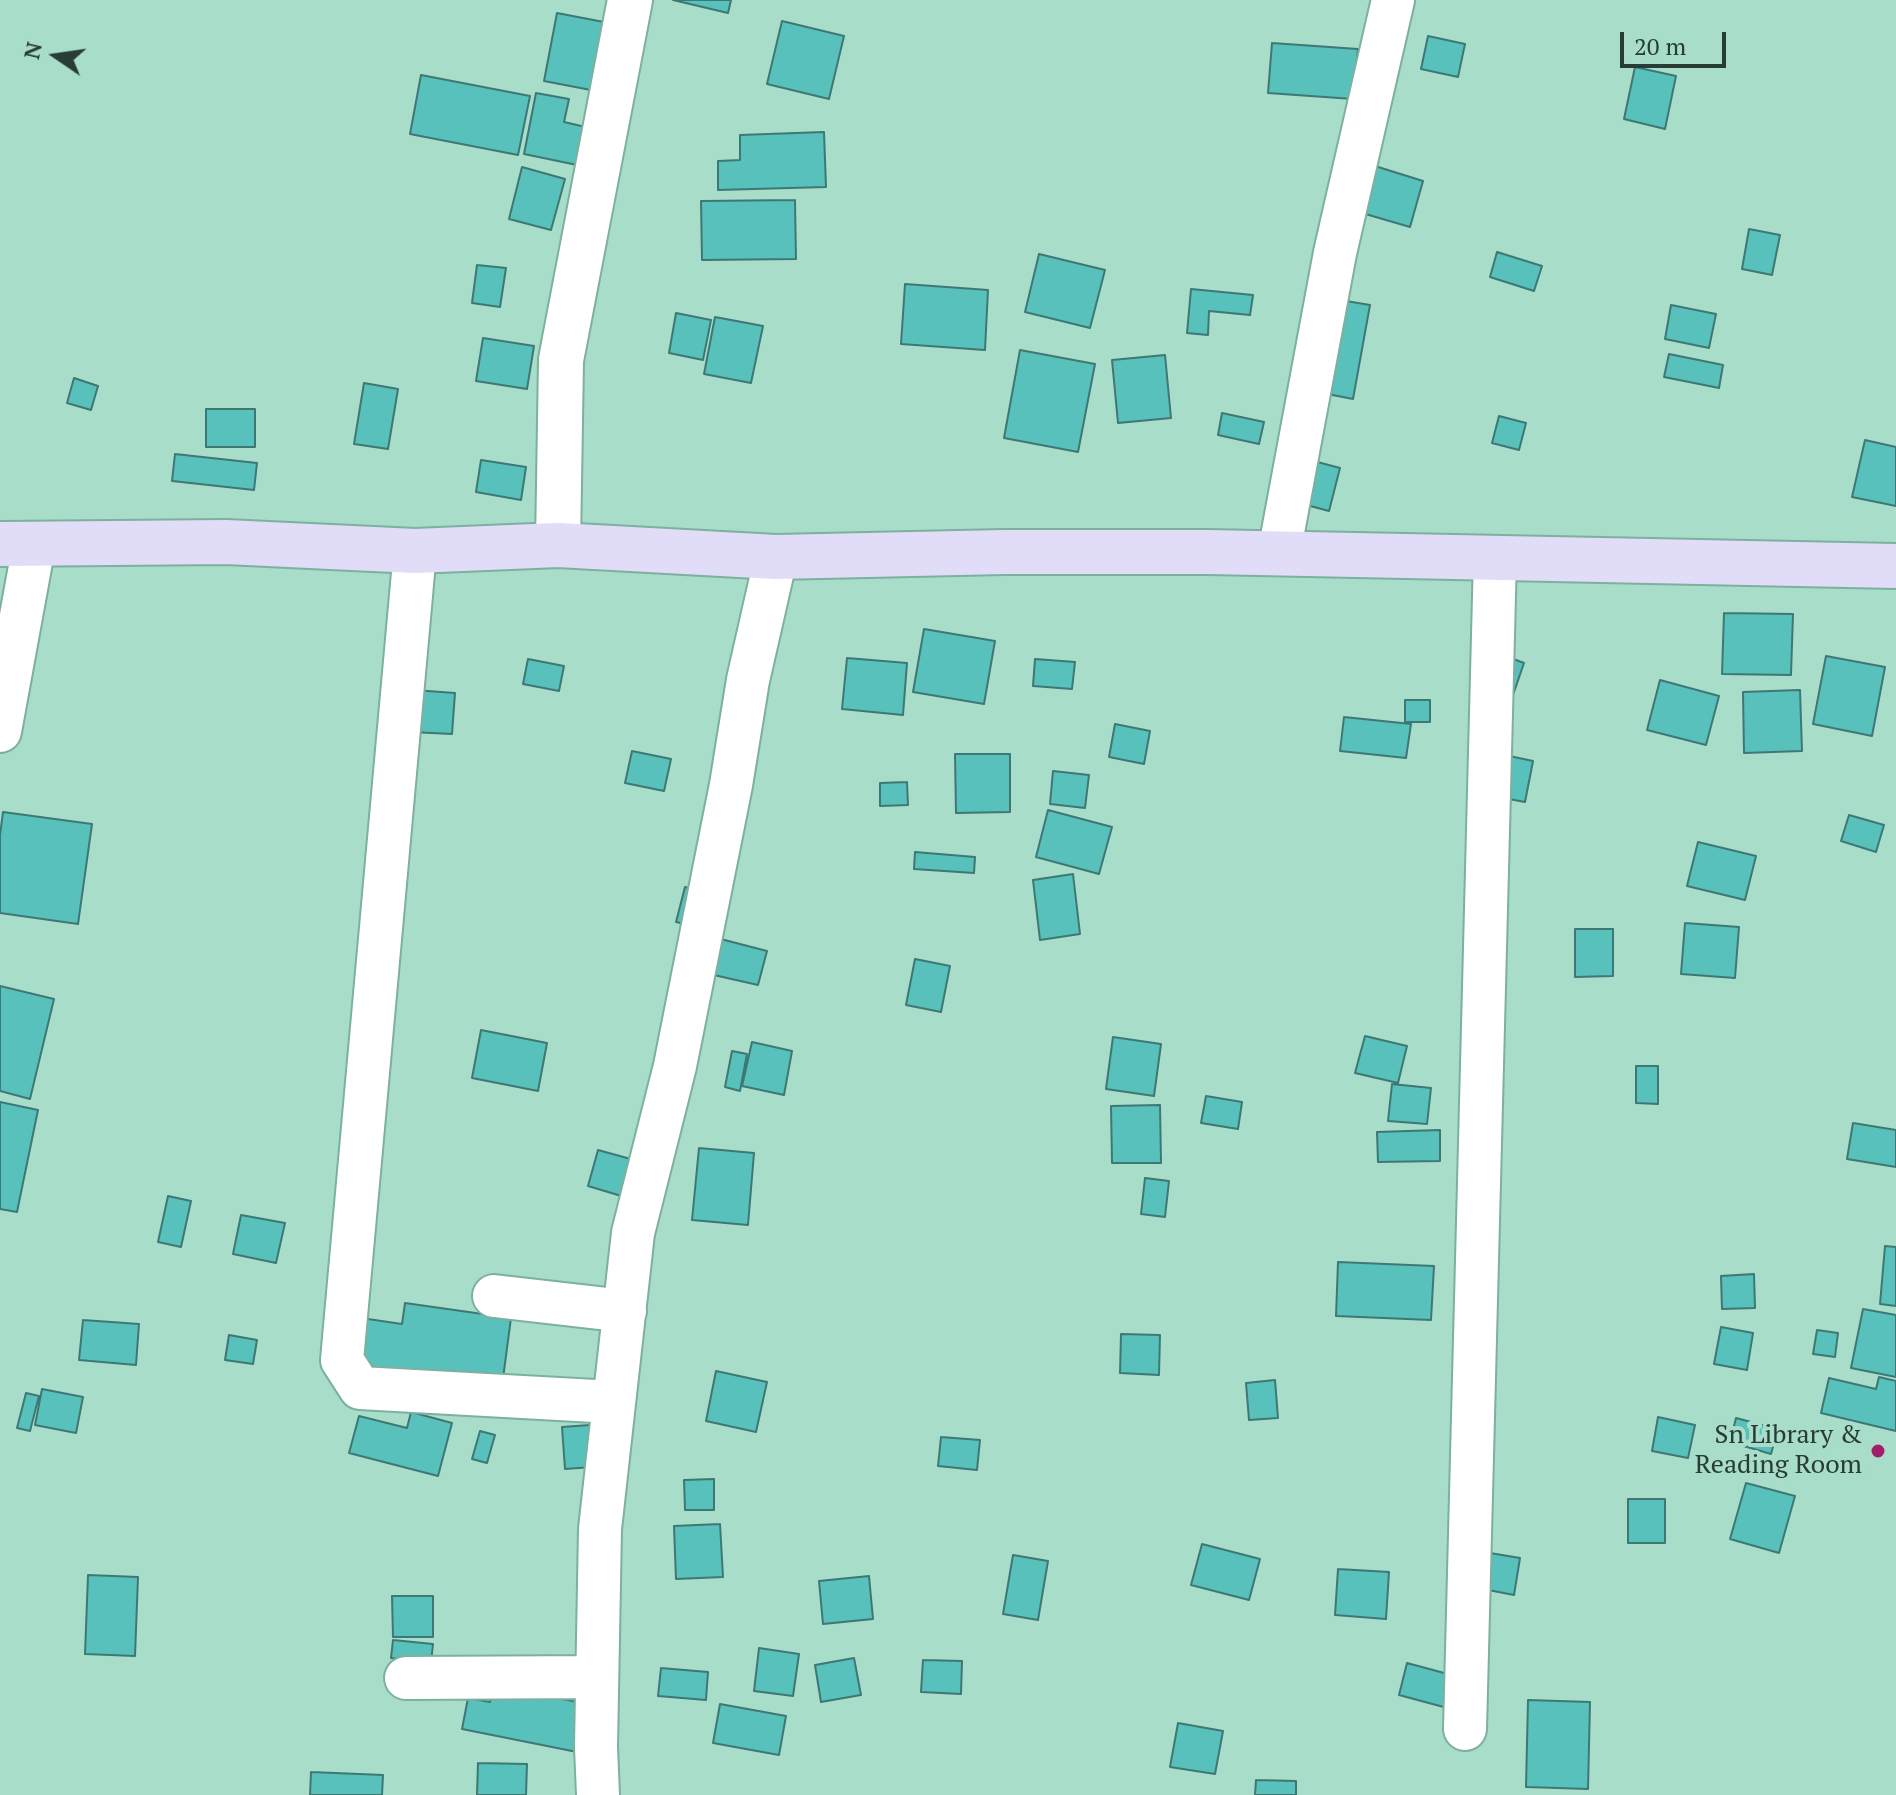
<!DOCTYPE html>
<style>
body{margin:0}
#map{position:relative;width:1896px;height:1795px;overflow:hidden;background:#a8ddc9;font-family:"PT Serif",serif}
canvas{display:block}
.north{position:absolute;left:16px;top:16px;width:80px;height:80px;-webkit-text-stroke:6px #a8ddc9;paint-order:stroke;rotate:283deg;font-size:22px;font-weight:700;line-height:32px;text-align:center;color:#273d35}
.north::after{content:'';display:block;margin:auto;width:28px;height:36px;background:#273d35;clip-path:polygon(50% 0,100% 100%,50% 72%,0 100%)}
.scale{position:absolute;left:1620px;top:32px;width:106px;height:36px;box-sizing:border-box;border:4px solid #273d35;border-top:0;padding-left:10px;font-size:24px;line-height:28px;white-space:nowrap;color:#273d35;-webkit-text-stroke:6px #a8ddc9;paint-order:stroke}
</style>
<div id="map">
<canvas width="1896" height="1795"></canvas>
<div class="north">N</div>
<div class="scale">20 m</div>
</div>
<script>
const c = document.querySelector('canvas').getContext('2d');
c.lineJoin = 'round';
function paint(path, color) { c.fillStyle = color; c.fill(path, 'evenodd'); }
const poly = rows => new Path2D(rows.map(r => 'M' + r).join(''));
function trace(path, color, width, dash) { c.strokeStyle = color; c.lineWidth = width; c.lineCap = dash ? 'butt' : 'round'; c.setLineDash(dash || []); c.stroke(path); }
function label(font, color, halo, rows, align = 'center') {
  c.font = font + ' "PT Serif",serif'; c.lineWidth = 8; c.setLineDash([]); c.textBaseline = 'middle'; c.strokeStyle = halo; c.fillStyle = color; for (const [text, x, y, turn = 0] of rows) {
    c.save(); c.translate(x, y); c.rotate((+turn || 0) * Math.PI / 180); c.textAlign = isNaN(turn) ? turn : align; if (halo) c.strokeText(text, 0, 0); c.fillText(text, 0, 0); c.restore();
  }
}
const building = poly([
 [673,0,731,0,728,13,673,0],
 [557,13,609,23,596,91,544,81,557,13],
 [782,21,844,36,829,99,767,84,782,21],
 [1428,36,1465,44,1458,77,1421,69,1428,36],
 [1272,43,1358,49,1353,99,1268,93,1272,43],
 [1635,67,1676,76,1665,129,1624,119,1635,67],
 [421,75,530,96,518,155,410,134,421,75],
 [536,93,569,99,564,122,590,128,582,166,524,154,536,93],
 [824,132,826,187,718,190,718,161,740,160,740,135,824,132],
 [1375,166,1423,181,1410,227,1362,213,1375,166],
 [522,167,565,179,551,230,509,219,522,167],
 [795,200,796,259,702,260,701,201,795,200],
 [1749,229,1780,235,1772,275,1742,269,1749,229],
 [1497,252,1542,266,1534,291,1490,277,1497,252],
 [1039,254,1105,270,1090,328,1025,312,1039,254],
 [477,265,506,268,500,307,472,303,477,265],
 [905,284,988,290,985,350,901,344,905,284],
 [1191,289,1253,295,1250,315,1209,311,1208,335,1187,333,1191,289],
 [1334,299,1370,305,1353,399,1317,392,1334,299],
 [1671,305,1716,314,1709,348,1665,339,1671,305],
 [676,313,711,320,703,360,669,353,676,313],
 [715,317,763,326,751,383,704,374,715,317],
 [483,338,534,346,527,389,476,381,483,338],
 [1020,350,1095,364,1078,452,1004,438,1020,350],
 [1669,354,1723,365,1719,388,1664,377,1669,354],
 [1165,355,1171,418,1118,423,1112,360,1165,355],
 [74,378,98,386,91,410,67,403,74,378],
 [364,383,398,389,388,449,354,444,364,383],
 [206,409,255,409,255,447,206,447,206,409],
 [1222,413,1264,422,1259,444,1218,435,1222,413],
 [1499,416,1526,423,1519,450,1492,443,1499,416],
 [1865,440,1896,447,1896,506,1852,497,1865,440],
 [175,454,257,463,254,490,172,481,175,454],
 [481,460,526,467,521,500,476,492,481,460],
 [1310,460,1340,468,1329,511,1299,503,1310,460],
 [1724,613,1793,614,1791,675,1722,674,1724,613],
 [924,629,995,641,984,704,913,692,924,629],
 [1826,656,1885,667,1872,736,1813,724,1826,656],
 [1508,657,1524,663,1513,695,1497,689,1508,657],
 [847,658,907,663,903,715,842,709,847,658],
 [528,659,564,666,559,691,523,684,528,659],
 [1035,659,1075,662,1072,689,1033,686,1035,659],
 [1660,680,1719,696,1706,745,1647,730,1660,680],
 [414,690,455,693,452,734,411,732,414,690],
 [1800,690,1802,751,1744,753,1743,692,1800,690],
 [1405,700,1430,700,1430,722,1405,722,1405,700],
 [1344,717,1411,724,1406,758,1340,751,1344,717],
 [1115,724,1150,731,1144,764,1109,757,1115,724],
 [632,751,671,759,664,791,625,783,632,751],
 [955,754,1010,754,1010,812,956,813,955,754],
 [1500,754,1533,761,1525,802,1493,796,1500,754],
 [1053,771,1089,775,1085,808,1050,804,1053,771],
 [907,782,908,805,880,806,880,783,907,782],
 [1048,810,1112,827,1099,874,1036,857,1048,810],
 [3,812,92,824,78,924,0,913,0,835,3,812],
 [1849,815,1884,825,1876,852,1841,841,1849,815],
 [1698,842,1756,856,1745,900,1687,886,1698,842],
 [915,852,975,857,974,873,914,869,915,852],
 [1073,874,1080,934,1040,940,1033,880,1073,874],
 [685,887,702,891,694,926,676,922,685,887],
 [1685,923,1739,927,1735,978,1681,974,1685,923],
 [1575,929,1613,929,1613,976,1575,977,1575,929],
 [713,937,767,951,758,985,705,973,713,937],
 [915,959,950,966,941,1012,906,1005,915,959],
 [0,986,54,999,30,1099,0,1091,0,986],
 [481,1030,547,1043,538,1091,472,1078,481,1030],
 [1365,1036,1407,1046,1398,1083,1355,1073,1365,1036],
 [1113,1037,1161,1044,1154,1096,1106,1089,1113,1037],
 [752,1042,792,1051,784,1095,742,1086,752,1042],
 [732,1051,747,1054,740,1091,725,1087,732,1051],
 [1636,1066,1658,1066,1658,1104,1636,1103,1636,1066],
 [1392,1084,1431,1088,1427,1124,1388,1121,1392,1084],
 [1206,1096,1242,1102,1238,1129,1201,1123,1206,1096],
 [0,1102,38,1110,17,1212,0,1209,0,1102],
 [1160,1105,1161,1163,1112,1163,1111,1106,1160,1105],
 [1853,1123,1896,1130,1896,1167,1847,1159,1853,1123],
 [1440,1130,1440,1161,1378,1162,1377,1132,1440,1130],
 [699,1148,754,1153,748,1225,692,1220,699,1148],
 [598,1150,638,1161,628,1198,588,1186,598,1150],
 [1145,1178,1169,1181,1165,1217,1141,1214,1145,1178],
 [168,1196,191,1201,181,1247,158,1242,168,1196],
 [241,1215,285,1223,276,1263,233,1254,241,1215],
 [1885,1246,1896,1247,1896,1306,1880,1304,1885,1246],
 [1338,1262,1434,1266,1431,1320,1336,1316,1338,1262],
 [1754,1274,1755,1308,1722,1309,1721,1276,1754,1274],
 [405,1303,511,1318,502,1386,354,1366,361,1318,402,1324,405,1303],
 [1863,1309,1896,1315,1896,1377,1851,1368,1863,1309],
 [83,1320,139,1324,136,1365,79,1360,83,1320],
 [1721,1327,1753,1333,1747,1370,1714,1364,1721,1327],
 [1817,1330,1838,1333,1835,1357,1813,1354,1817,1330],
 [1121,1334,1160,1335,1159,1375,1120,1373,1121,1334],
 [229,1335,257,1340,253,1364,225,1360,229,1335],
 [716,1371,767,1382,756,1432,706,1421,716,1371],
 [1879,1377,1896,1381,1896,1431,1821,1413,1829,1378,1876,1389,1879,1377],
 [1275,1380,1278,1418,1249,1420,1246,1383,1275,1380],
 [42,1389,83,1397,76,1433,35,1425,42,1389],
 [26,1393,39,1396,30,1431,17,1428,26,1393],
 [411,1412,452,1423,438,1476,349,1453,359,1416,407,1428,411,1412],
 [1658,1417,1695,1425,1688,1458,1652,1451,1658,1417],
 [1736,1418,1778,1429,1771,1454,1730,1442,1736,1418],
 [590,1425,593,1467,565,1469,562,1427,590,1425],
 [480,1431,495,1435,487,1463,472,1459,480,1431],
 [941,1437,980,1440,977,1470,938,1466,941,1437],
 [714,1479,714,1510,685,1510,684,1480,714,1479],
 [1746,1483,1795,1496,1779,1553,1730,1539,1746,1483],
 [1628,1499,1665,1499,1665,1543,1628,1543,1628,1499],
 [720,1524,723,1577,676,1579,674,1526,720,1524],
 [1202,1544,1260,1559,1249,1600,1191,1585,1202,1544],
 [1490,1553,1520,1558,1514,1595,1483,1589,1490,1553],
 [1013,1555,1048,1561,1038,1620,1003,1614,1013,1555],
 [1338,1569,1389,1572,1386,1619,1335,1615,1338,1569],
 [88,1575,138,1577,135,1656,85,1654,88,1575],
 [869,1576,873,1619,823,1624,819,1581,869,1576],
 [392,1596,433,1596,433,1637,393,1637,392,1596],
 [393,1640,433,1644,431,1663,391,1658,393,1640],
 [759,1648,799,1654,793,1696,754,1691,759,1648],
 [854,1658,861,1695,821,1702,815,1665,854,1658],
 [923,1660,962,1661,961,1694,921,1692,923,1660],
 [1407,1663,1459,1677,1451,1709,1399,1695,1407,1663],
 [661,1668,708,1672,706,1700,658,1696,661,1668],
 [494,1685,587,1704,577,1752,462,1729,468,1698,490,1702,494,1685],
 [1528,1700,1590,1702,1588,1789,1526,1787,1528,1700],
 [720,1704,786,1716,779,1755,713,1743,720,1704],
 [1178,1723,1223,1731,1215,1774,1170,1767,1178,1723],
 [478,1763,527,1764,526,1795,477,1795,478,1763],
 [311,1772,383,1775,382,1795,310,1795,311,1772],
 [1256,1780,1296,1781,1296,1795,1255,1795,1256,1780]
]);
paint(building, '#58c1bb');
trace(building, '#3e7874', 2);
const minor = poly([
 [415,551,342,1360,360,1388,613,1402],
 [1279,553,1335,253,1393,0],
 [0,731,34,545],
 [494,1296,625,1311],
 [406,1678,597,1677],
 [1465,1729,1495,557],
 [598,1795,596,1747,600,1529,633,1233,675,1066,731,785,748,680,776,557]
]);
const tertiary = poly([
 [558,545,561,360,630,0]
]);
const secondary = poly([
 [0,544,226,542,415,551,558,545,776,557,1004,552,1208,552,1896,566]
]);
trace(minor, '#7db09e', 46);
trace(tertiary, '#7db09e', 48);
trace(secondary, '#7db09e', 48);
trace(minor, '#fff', 42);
trace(tertiary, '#fff', 44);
trace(secondary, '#e1dcf8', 44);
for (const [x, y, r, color] of [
 [1878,1451,8,"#a21e6c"]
]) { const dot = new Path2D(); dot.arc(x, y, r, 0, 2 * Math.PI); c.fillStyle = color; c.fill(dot); trace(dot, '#a8ddc9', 3); }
label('26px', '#273d35', '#a8ddc9', [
 ["Sn Library &",1862,1436],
 ["Reading Room",1862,1466]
], 'right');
</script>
